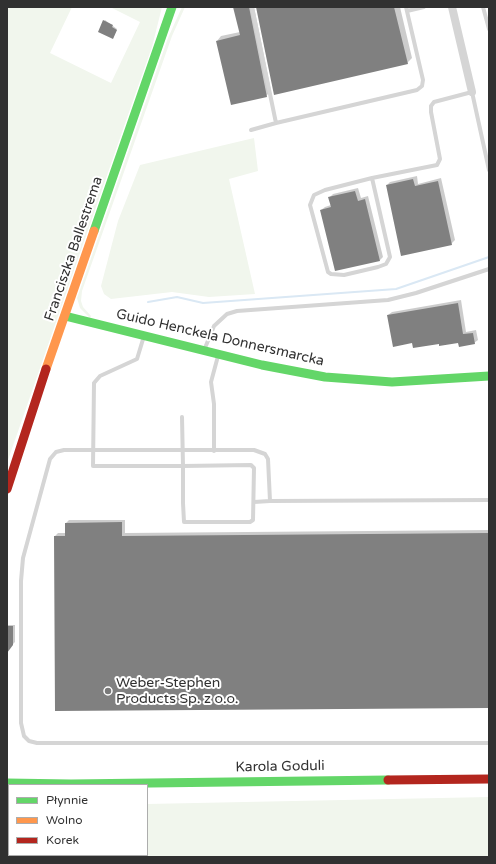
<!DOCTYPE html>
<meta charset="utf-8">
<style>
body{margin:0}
#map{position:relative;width:496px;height:864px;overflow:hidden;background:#fff;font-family:"Varela Round",sans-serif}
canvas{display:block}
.frame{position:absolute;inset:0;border:8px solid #313131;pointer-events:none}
.legend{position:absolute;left:8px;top:784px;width:140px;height:72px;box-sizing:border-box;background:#fff;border:1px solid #adadad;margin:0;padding:5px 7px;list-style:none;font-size:12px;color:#313131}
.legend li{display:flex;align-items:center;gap:8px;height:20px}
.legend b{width:20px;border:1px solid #adadad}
</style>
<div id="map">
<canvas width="496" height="864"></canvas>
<div class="frame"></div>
<ul class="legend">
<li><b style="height:5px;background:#63d668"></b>Płynnie</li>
<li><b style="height:5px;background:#ff974d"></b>Wolno</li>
<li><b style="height:5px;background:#b3261e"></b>Korek</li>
</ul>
</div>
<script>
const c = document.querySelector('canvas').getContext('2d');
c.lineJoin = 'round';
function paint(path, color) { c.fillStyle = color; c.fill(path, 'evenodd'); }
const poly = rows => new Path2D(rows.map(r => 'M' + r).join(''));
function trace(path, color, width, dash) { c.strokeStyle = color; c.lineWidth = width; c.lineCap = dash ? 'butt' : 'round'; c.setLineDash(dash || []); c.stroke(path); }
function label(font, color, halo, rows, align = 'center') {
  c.font = font + ' "Varela Round",sans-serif'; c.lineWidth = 4; c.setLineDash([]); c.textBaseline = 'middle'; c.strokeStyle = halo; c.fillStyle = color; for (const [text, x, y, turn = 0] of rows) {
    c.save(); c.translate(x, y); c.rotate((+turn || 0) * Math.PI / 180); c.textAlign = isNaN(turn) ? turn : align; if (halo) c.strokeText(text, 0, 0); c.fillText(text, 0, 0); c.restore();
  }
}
paint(poly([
 [7,7,72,7,50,53,111,83,140,22,110,7,162,7,152,47,135,95,7,463],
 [182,7,185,7,172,36,82,291,81,301,83,307,91,316,90,318,80,308,77,298,168,38],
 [254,138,258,171,229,179,255,294,209,297,172,292,111,299,104,294,101,286,118,221,140,165],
 [489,797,489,857,7,857,7,806,9,806,9,855,147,855,147,804]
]), '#f1f6ed');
paint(poly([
 [234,7,254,7,271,91,266,96,217,41,221,36,240,32],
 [257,7,400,7,412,58,407,63],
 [105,20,117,29,113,38,104,21],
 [417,176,418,184,441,178,455,240,451,244,387,185,390,182],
 [358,188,361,198,368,196,383,257,380,260,336,270,321,210,325,207,331,205,329,198,333,194],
 [461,300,466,332,476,330,478,340,474,343,459,341,413,342,388,315,392,312],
 [69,520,125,520,125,533,489,530,489,707,55,536,58,533,66,533,66,523],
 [7,625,15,625,15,642,8,649]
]), '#0003');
trace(poly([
 [148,302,177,297,203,303,396,289,489,257]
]), '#dae8f4', 2);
paint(poly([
 [233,7,249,7,267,97,231,105,216,41,240,35],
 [256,7,394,7,408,64,274,95],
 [103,20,113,25,112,27,117,30,113,39,98,32],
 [413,179,415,186,438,181,452,245,401,256,386,185],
 [355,191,358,201,365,199,380,261,335,271,320,210,331,207,328,197],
 [458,303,463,334,473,333,475,344,459,347,458,343,439,346,439,344,413,348,412,343,393,347,387,315],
 [122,522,122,536,489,533,489,708,55,711,54,536,65,536,65,523],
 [7,626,13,626,13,645,7,653]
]), '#808080');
trace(poly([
 [483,7,489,29],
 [407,11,424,7],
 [276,123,417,90,422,86,423,80,406,7],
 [251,130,276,123,252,7],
 [372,178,390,257,386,264,378,267,344,275,331,274,328,272,310,205,314,195,325,190,372,178,437,165,440,159,431,112,431,106,434,102,472,92,489,170],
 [144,336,137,359,100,376,94,383,93,466,183,466,251,465,254,468,253,520,250,522,184,522,183,503,183,466,182,417],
 [205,348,214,326,227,314,237,311,388,300,416,293,489,269],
 [214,451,214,404,211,382,218,356],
 [489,500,270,501,268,459,265,454,254,450,64,450,56,452,50,459,23,558,21,581,21,723,24,736,29,741,37,743,489,743],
 [254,502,270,501]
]), '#d5d5d5', 4);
trace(poly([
 [452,7,472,92]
]), '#d5d5d5', 8);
trace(poly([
 [94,231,172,7],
 [65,316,262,365,325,377,392,382,489,376],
 [7,783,71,784,388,780],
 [7,793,9,793]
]), '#63d668', 9);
trace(poly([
 [46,369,94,231]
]), '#ff974d', 9);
trace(poly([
 [7,489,46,369],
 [388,780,489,779]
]), '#b3261e', 9);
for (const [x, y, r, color] of [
 [108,691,4,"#797979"]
]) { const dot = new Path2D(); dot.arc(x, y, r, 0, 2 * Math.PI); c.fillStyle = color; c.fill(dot); trace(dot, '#fff', 1.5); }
label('14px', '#313131', '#fff', [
 ["Franciszka Ballestrema",74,249,-71],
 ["Guido Henckela Donnersmarcka",220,338,13],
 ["Karola Goduli",280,767,-1]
]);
label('14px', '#313131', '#fff', [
 ["Weber-Stephen",116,683],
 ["Products Sp. z o.o.",116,699]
], 'left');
</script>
